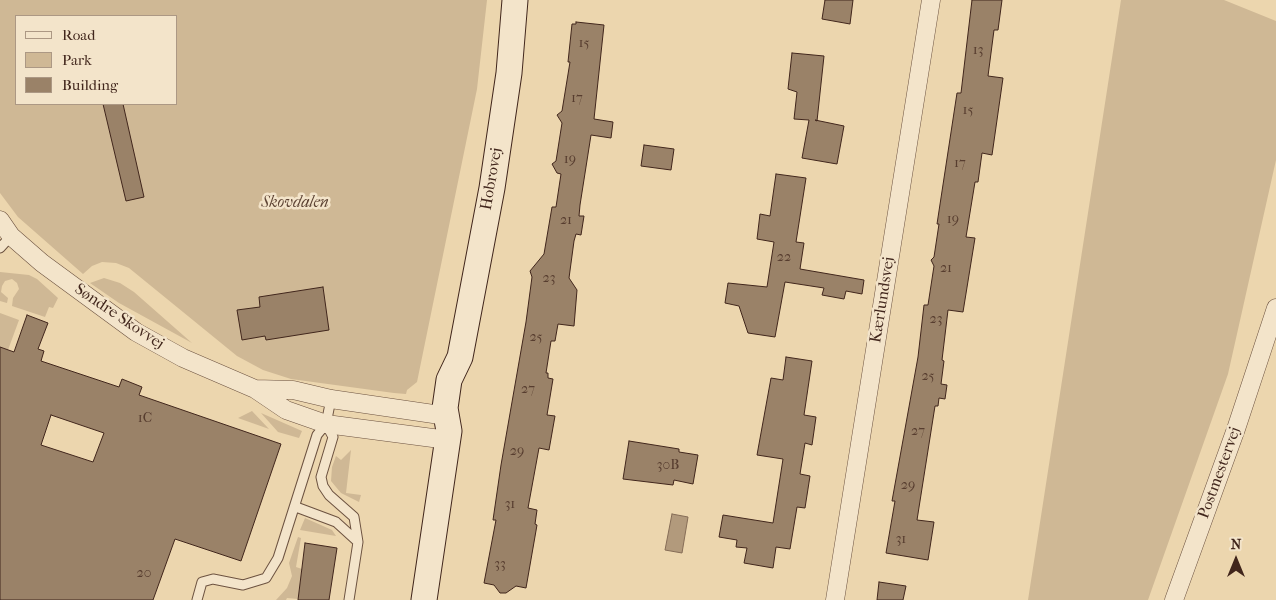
<!DOCTYPE html>
<meta charset="utf-8">
<style>
body{margin:0}
#map{position:relative;width:1276px;height:600px;overflow:hidden;background:#ecd6ae;font-family:"IM FELL French Canon",serif}
canvas{display:block}
.legend{position:absolute;left:15px;top:15px;width:162px;height:90px;box-sizing:border-box;background:#f3e4ca;border:1px solid #ac9884;margin:0;padding:6px 9px;list-style:none;font-size:15px;color:#41261c}
.legend li{display:flex;align-items:center;gap:10px;height:25px}
.legend b{width:25px;border:1px solid #ac9884}
.north{position:absolute;left:1211px;top:535px;width:50px;height:50px;-webkit-text-stroke:4px #f3e4ca;paint-order:stroke;rotate:0deg;font-size:14px;font-weight:700;line-height:20px;text-align:center;color:#41261c}
.north::after{content:'';display:block;margin:auto;width:18px;height:22px;background:#41261c;clip-path:polygon(50% 0,100% 100%,50% 72%,0 100%)}
</style>
<div id="map">
<canvas width="1276" height="600"></canvas>
<ul class="legend">
<li><b style="height:6px;background:#f3e4ca"></b>Road</li>
<li><b style="height:14px;background:#cfb895"></b>Park</li>
<li><b style="height:14px;background:#9a8268"></b>Building</li>
</ul>
<div class="north">N</div>
</div>
<script>
const c = document.querySelector('canvas').getContext('2d');
c.lineJoin = 'round';
function paint(path, color) { c.fillStyle = color; c.fill(path, 'evenodd'); }
const poly = rows => new Path2D(rows.map(r => 'M' + r).join(''));
function trace(path, color, width, dash) { c.strokeStyle = color; c.lineWidth = width; c.lineCap = dash ? 'butt' : 'round'; c.setLineDash(dash || []); c.stroke(path); }
function label(font, color, halo, rows, align = 'center') {
  c.font = font + ' "IM FELL French Canon",serif'; c.lineWidth = 5; c.setLineDash([]); c.textBaseline = 'middle'; c.strokeStyle = halo; c.fillStyle = color; for (const [text, x, y, turn = 0] of rows) {
    c.save(); c.translate(x, y); c.rotate((+turn || 0) * Math.PI / 180); c.textAlign = isNaN(turn) ? turn : align; if (halo) c.strokeText(text, 0, 0); c.fillText(text, 0, 0); c.restore();
  }
}
paint(poly([
 [0,0,487,0,477,89,417,382,407,390,406,394,394,393,291,379,263,370,237,356,129,268,116,263,102,262,92,266,83,274,18,217,0,193],
 [16,16,176,16,176,104,16,104],
 [1121,0,1224,0,1276,21,1276,160,1228,374,1148,600,1028,600],
 [0,272,29,275,37,279,58,298,53,308,49,307,45,317,12,306,13,298,19,289,17,283,12,279,5,281,2,286,1,292,8,298,7,303,0,301],
 [104,278,120,283,134,292,192,343,119,303,90,283],
 [0,313,19,320,8,350,0,347],
 [252,411,269,429,238,418],
 [261,413,302,431,299,438,278,432],
 [351,450,346,493,361,495,359,502,341,493,331,481,332,467,336,456,341,460],
 [305,518,332,530,336,536,300,530],
 [298,537,301,538,296,567,302,569,298,599,287,598,286,600,276,600,287,588,292,576,289,563]
]), '#cfb895');
const water = poly([
 [672,514,688,517,682,553,665,550,672,514]
]);
paint(water, '#b29a7c');
trace(water, '#856c56', 1);
const building = poly([
 [825,0,853,0,850,24,822,19,825,0],
 [972,0,1002,0,998,30,994,30,988,76,1003,78,992,155,982,153,978,182,975,182,966,237,975,238,963,312,948,310,942,360,944,361,941,384,947,385,945,399,939,398,938,406,935,406,917,520,934,522,928,560,886,553,895,501,892,501,918,357,924,305,928,305,934,266,931,260,934,257,939,224,937,224,957,93,961,93,972,0],
 [576,22,604,25,594,119,613,122,611,138,591,135,580,205,579,216,584,216,581,235,576,234,574,241,569,278,577,290,574,326,558,324,555,341,551,341,546,373,548,373,548,378,553,379,547,415,555,416,549,450,539,448,528,508,537,510,535,524,537,525,526,588,516,586,506,593,500,593,494,585,484,583,496,520,493,520,501,465,526,322,532,277,530,271,544,254,552,207,556,207,561,174,557,173,552,164,556,161,562,123,557,115,562,111,570,62,568,62,572,24,576,24,576,22],
 [792,53,824,56,817,121,815,120,844,126,837,164,802,158,809,120,794,119,797,92,788,89,792,53],
 [103,104,123,104,144,197,126,201,103,104],
 [644,145,674,149,671,170,641,166,644,145],
 [776,174,806,178,796,242,804,243,800,269,864,280,862,294,846,291,844,299,822,295,824,288,785,282,775,337,748,333,739,306,725,303,728,283,767,287,774,242,757,239,760,214,770,216,776,174],
 [323,287,329,330,266,340,265,336,242,340,237,310,260,307,259,297,323,287],
 [27,315,48,323,38,349,44,351,41,361,119,387,122,379,142,387,139,395,281,444,241,561,175,539,153,600,0,600,0,347,14,352,27,315],
 [51,415,104,433,93,462,41,445,51,415],
 [786,357,812,361,804,415,816,417,812,445,805,443,800,474,810,476,805,508,797,507,790,549,776,547,773,568,744,563,747,548,736,547,737,540,719,537,723,515,773,523,783,459,757,455,771,378,783,380,786,357],
 [629,441,679,449,679,452,698,455,693,484,674,480,673,485,623,479,629,441],
 [305,543,337,548,329,600,298,600,305,543],
 [879,582,906,586,903,600,877,600,879,582]
]);
paint(building, '#9a8268');
trace(building, '#41261c', 1);
const lane = poly([
 [0,248,11,236],
 [326,424,333,437,321,477,323,486,329,495,354,517,358,542,349,600],
 [296,507,336,522,358,542],
 [197,600,202,582,213,579,243,585,266,578,278,558,317,435,326,424,331,399]
]);
const street = poly([
 [0,220,11,236,42,263,136,332,183,358,255,389,286,410,326,424,448,440],
 [255,389,293,390,331,399,447,416],
 [835,600,931,0],
 [1174,600,1236,429,1276,308]
]);
const secondary = poly([
 [424,600,449,431,445,408,449,380,460,357,492,188,509,73,515,0]
]);
trace(lane, '#6c5240', 11);
trace(street, '#6c5240', 19);
trace(secondary, '#41261c', 27);
trace(lane, '#f3e4ca', 9);
trace(street, '#f3e4ca', 18);
trace(secondary, '#f3e4ca', 25);
label('14px', '#573d2f', null, [
 ["15",584,44],
 ["13",978,51],
 ["17",577,99],
 ["15",968,111],
 ["19",570,160],
 ["17",960,164],
 ["19",953,220],
 ["21",566,221],
 ["22",784,258],
 ["21",946,269],
 ["23",549,279],
 ["23",936,320],
 ["25",536,338],
 ["25",928,377],
 ["27",528,390],
 ["1C",145,419],
 ["27",918,432],
 ["29",517,452],
 ["30B",668,466],
 ["29",908,486],
 ["31",510,505],
 ["31",901,540],
 ["33",500,565],
 ["20",144,574]
]);
label('16px', '#41261c', '#f3e4ca', [
 ["Hobrovej",492,179,-80],
 ["Kærlundsvej",883,300,-81],
 ["Søndre Skovvej",119,317,34],
 ["Postmestervej",1220,473,-70]
]);
label('italic 16px', '#5d4334', '#f3e4ca', [
 ["Skovdalen",295,203]
]);
</script>
